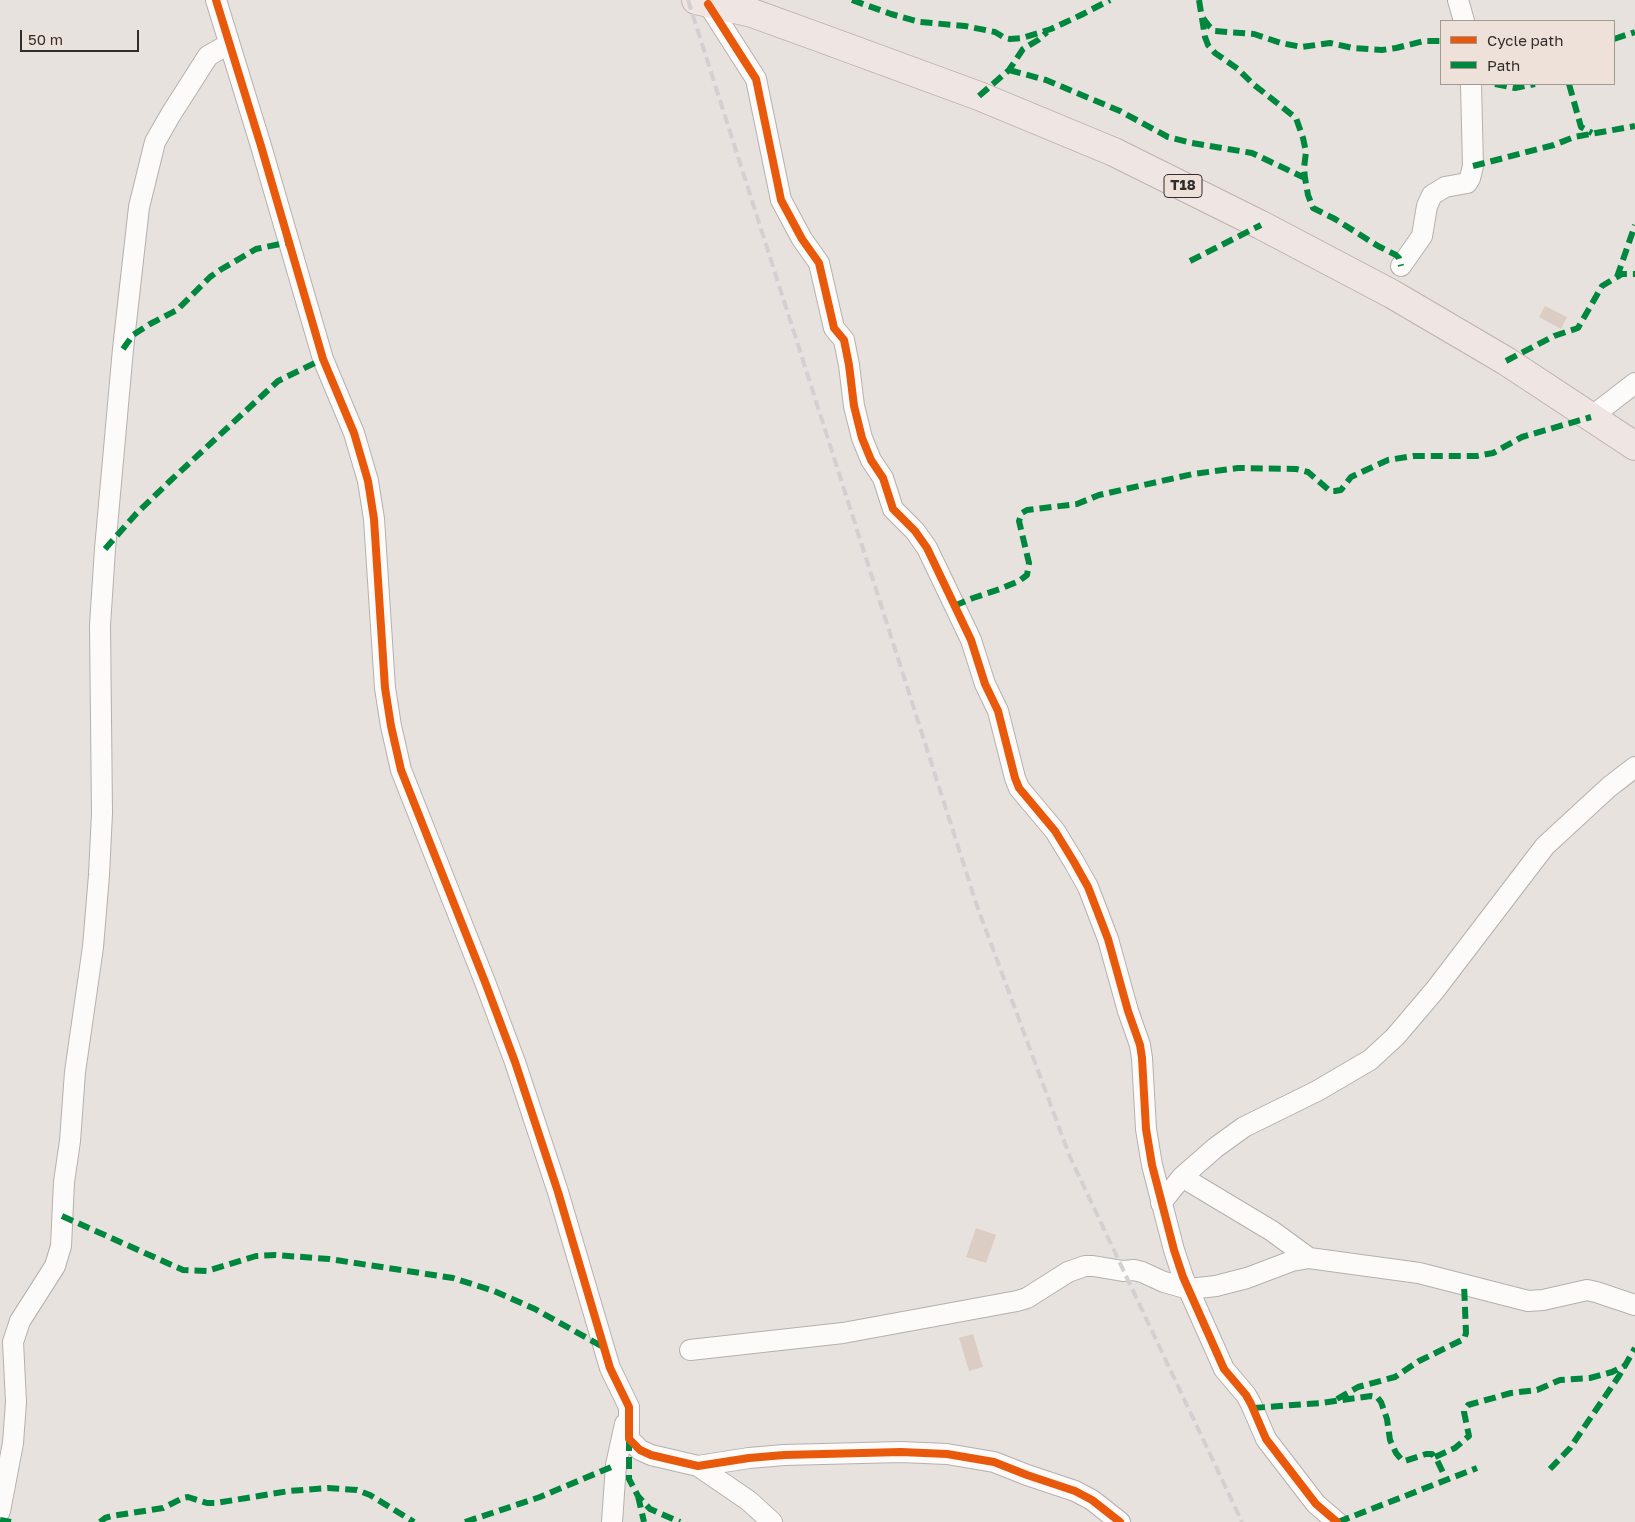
<!DOCTYPE html>
<style>
body{margin:0}
#map{position:relative;width:1635px;height:1522px;overflow:hidden;background:#e8e2de;font-family:"Golos Text",sans-serif}
canvas{display:block}
.legend{position:absolute;left:1440px;top:20px;width:175px;height:65px;box-sizing:border-box;background:#ede1d9;border:1px solid #a29993;margin:0;padding:6px 9px;list-style:none;font-size:15px;color:#322d2a}
.legend li{display:flex;align-items:center;gap:10px;height:25px}
.legend b{width:25px;border:1px solid #a29993}
.scale{position:absolute;left:20px;top:30px;width:119px;height:22px;box-sizing:border-box;border:2px solid #322d2a;border-top:0;padding-left:6px;font-size:15px;line-height:18px;white-space:nowrap;color:#322d2a;-webkit-text-stroke:4px #ede1d9;paint-order:stroke}
</style>
<div id="map">
<canvas width="1635" height="1522"></canvas>
<ul class="legend">
<li><b style="height:6px;background:#e8590c"></b>Cycle path</li>
<li><b style="height:6px;background:#00873e"></b>Path</li>
</ul>
<div class="scale">50 m</div>
</div>
<script>
const c = document.querySelector('canvas').getContext('2d');
c.lineJoin = 'round';
function paint(path, color) { c.fillStyle = color; c.fill(path, 'evenodd'); }
const poly = rows => new Path2D(rows.map(r => 'M' + r).join(''));
function trace(path, color, width, dash) { c.strokeStyle = color; c.lineWidth = width; c.lineCap = dash ? 'butt' : 'round'; c.setLineDash(dash || []); c.stroke(path); }
function label(font, color, halo, rows, align = 'center') {
  c.font = font + ' "Golos Text",sans-serif'; c.lineWidth = 4; c.setLineDash([]); c.textBaseline = 'middle'; c.strokeStyle = halo; c.fillStyle = color; for (const [text, x, y, turn = 0] of rows) {
    c.save(); c.translate(x, y); c.rotate((+turn || 0) * Math.PI / 180); c.textAlign = isNaN(turn) ? turn : align; if (halo) c.strokeText(text, 0, 0); c.fillText(text, 0, 0); c.restore();
  }
}
paint(poly([
 [1545,306,1567,317,1561,329,1539,317],
 [976,1228,996,1235,986,1263,966,1257],
 [973,1334,983,1367,969,1371,959,1338]
]), '#dccdc4');
const minor = poly([
 [216,0,261,146,323,359,354,433,368,481,374,519,385,688,391,726,401,770,485,982,515,1062,558,1192,610,1368,629,1407,629,1439,640,1450,651,1455,698,1466,749,1458,784,1455,901,1452,947,1454,994,1462,1027,1475,1075,1491,1092,1500,1120,1522],
 [1458,0,1464,21],
 [708,4,756,79,781,200,802,239,819,263,834,328,844,340,849,365,854,406,862,438,871,460,883,478,893,509,915,531,927,548,971,640,985,684,998,711,1015,778,1019,788,1055,831,1074,862,1088,887,1108,939,1128,1011,1140,1045,1142,1058,1146,1129,1152,1165,1174,1250,1183,1277,1224,1369,1246,1395,1251,1404,1266,1439,1316,1504,1337,1522],
 [1401,266,1422,236,1427,206,1432,195,1445,187,1467,183,1470,178,1473,166,1471,84],
 [1591,417,1635,383],
 [1182,1177,1272,1231,1309,1258],
 [1161,1203,1182,1177,1215,1148,1244,1127,1317,1091,1370,1060,1395,1037,1435,990,1545,846,1609,787,1635,767],
 [690,1350,843,1333,1017,1301,1027,1298,1068,1272,1085,1266,1093,1266,1123,1271,1134,1270,1142,1272,1164,1282,1189,1289,1216,1286,1247,1278,1292,1261,1309,1258,1419,1273,1528,1301,1543,1300,1587,1290,1596,1292,1635,1305],
 [698,1466,749,1501,772,1522],
 [0,1511,13,1443,16,1402,13,1342,20,1321,55,1266,61,1246,64,1182,70,1141,75,1072,93,947,99,875,102,813,100,625,105,549,123,349,139,207,155,142,171,114,208,56,229,44],
 [612,1522,616,1465,625,1424]
]);
const highway = poly([
 [696,0,752,13,810,34,979,96,1114,152,1261,225,1392,294,1506,361,1635,446]
]);
trace(minor, '#b5b0ae', 22);
trace(highway, '#bfb2af', 30);
trace(minor, '#fcfbfa', 20);
trace(highway, '#efe5e3', 28);
trace(poly([
 [688,0,977,906,1070,1157,1242,1522]
]), '#d2d0d0', 4, [10, 5]);
trace(poly([
 [852,0,891,14,920,22,965,26,995,32,1005,38,1010,39,1022,38,1051,29,1081,15,1110,0],
 [1199,0,1205,37,1208,45,1215,53,1238,69,1253,84,1296,118,1303,138,1306,152,1304,168,1305,178,1308,195,1313,208,1335,219,1378,246,1396,255,1399,258,1401,266],
 [1203,18,1209,26,1215,31,1254,34,1281,43,1302,47,1330,43,1353,48,1382,50,1396,48,1424,41,1441,41],
 [1614,39,1635,32],
 [1009,70,1046,80,1120,111,1168,137,1192,143,1252,153,1305,178],
 [1495,84,1515,88,1535,84],
 [1569,84,1581,127,1592,133],
 [979,96,1009,70,1023,49,1038,40,1047,32],
 [1473,166,1554,145,1574,137,1635,126],
 [1190,261,1261,225],
 [1617,277,1635,225],
 [123,349,133,335,150,324,177,310,210,277,220,270,256,249,290,242],
 [1506,361,1554,336,1578,328,1602,286,1622,274,1635,274],
 [105,549,136,514,170,481,278,381,323,359],
 [954,606,973,598,1000,589,1019,581,1027,575,1029,563,1019,521,1022,513,1027,510,1077,504,1099,495,1193,474,1238,468,1296,469,1308,472,1330,491,1335,491,1341,490,1351,477,1388,460,1413,456,1477,456,1493,453,1522,437,1591,417],
 [62,1216,183,1270,207,1271,256,1256,275,1255,329,1259,453,1278,494,1291,535,1309,603,1347],
 [1337,1399,1358,1387,1395,1377,1419,1361,1464,1339,1466,1333,1464,1284],
 [1253,1408,1321,1403,1371,1396,1377,1397,1381,1402,1387,1419,1390,1440,1396,1453,1401,1459,1405,1461,1426,1454,1432,1454,1437,1460,1447,1481],
 [629,1439,629,1479,638,1496,650,1509,680,1522],
 [1435,1457,1455,1448,1469,1436,1464,1412,1464,1410,1468,1405,1511,1393,1537,1390,1560,1380,1590,1378,1612,1372,1626,1365],
 [1550,1469,1570,1448,1619,1376,1635,1348],
 [638,1496,644,1522],
 [0,1520,11,1522],
 [100,1522,105,1518,112,1516,163,1508,183,1498,188,1497,207,1503,216,1503,289,1491,328,1488,357,1490,370,1495,414,1522],
 [465,1522,540,1497,616,1465],
 [1338,1522,1477,1468]
]), '#00873e', 6, [12, 6]);
trace(poly([
 [216,0,261,146,323,359,354,433,368,481,374,519,385,688,391,726,401,770,485,982,515,1062,558,1192,610,1368,629,1407,629,1439,640,1450,651,1455,698,1466,749,1458,784,1455,901,1452,947,1454,994,1462,1027,1475,1075,1491,1092,1500,1120,1522],
 [708,4,756,79,781,200,802,239,819,263,834,328,844,340,849,365,854,406,862,438,871,460,883,478,893,509,915,531,927,548,971,640,985,684,998,711,1015,778,1019,788,1055,831,1074,862,1088,887,1108,939,1128,1011,1140,1045,1142,1058,1146,1129,1152,1165,1174,1250,1183,1277,1224,1369,1246,1395,1251,1404,1266,1439,1316,1504,1337,1522]
]), '#e8590c', 8);
for (const [x, y, w] of [
 [1183,186,38]
]) { const box = new Path2D(); box.roundRect(x - w / 2, y - 11.5, w, 23, 4); c.fillStyle = '#ede1d9'; c.fill(box); trace(box, '#322d2a', 1); }
label('bold 14px', '#322d2a', null, [
 ["T18",1183,186]
]);
</script>
